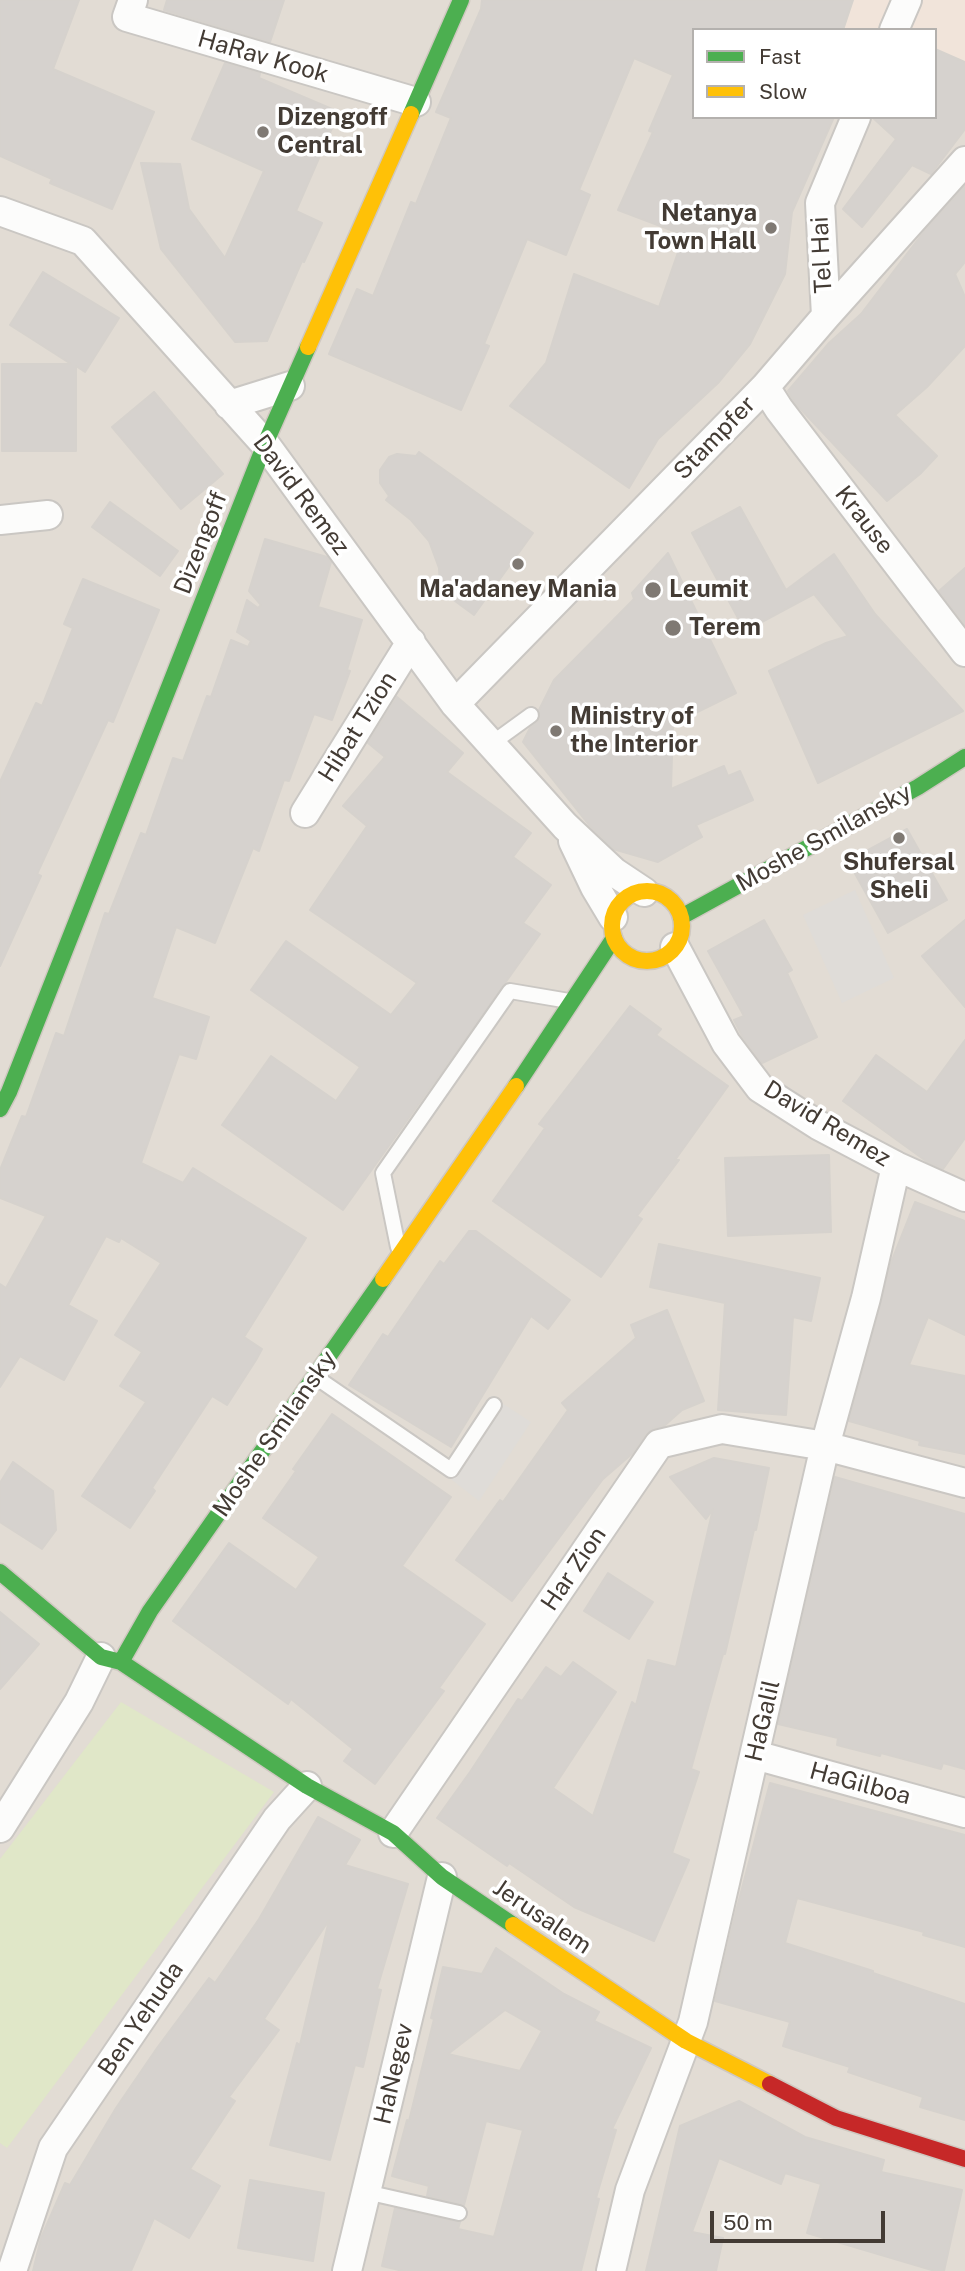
<!DOCTYPE html>
<style>
body{margin:0}
#map{position:relative;width:965px;height:2271px;overflow:hidden;background:#eeebe7;font-family:"Public Sans",sans-serif}
canvas{display:block}
.legend{position:absolute;left:692px;top:28px;width:245px;height:91px;box-sizing:border-box;background:#fff;border:2px solid #b4b1ae;margin:0;padding:9px 12px;list-style:none;font-size:21px;color:#433b34}
.legend li{display:flex;align-items:center;gap:14px;height:35px}
.legend b{width:35px;border:2px solid #b4b1ae}
.scale{position:absolute;left:710px;top:2211px;width:175px;height:32px;box-sizing:border-box;border:4px solid #433b34;border-top:0;padding-left:9px;font-size:21px;line-height:24px;white-space:nowrap;color:#433b34;-webkit-text-stroke:5px #fff;paint-order:stroke}
</style>
<div id="map">
<canvas width="965" height="2271"></canvas>
<ul class="legend">
<li><b style="height:9px;background:#4caf50"></b>Fast</li>
<li><b style="height:9px;background:#ffc107"></b>Slow</li>
</ul>
<div class="scale">50 m</div>
</div>
<script>
const c = document.querySelector('canvas').getContext('2d');
c.lineJoin = 'round';
function paint(path, color) { c.fillStyle = color; c.fill(path, 'evenodd'); }
const poly = rows => new Path2D(rows.map(r => 'M' + r).join(''));
function trace(path, color, width, dash) { c.strokeStyle = color; c.lineWidth = width; c.lineCap = dash ? 'butt' : 'round'; c.setLineDash(dash || []); c.stroke(path); }
function label(font, color, halo, rows, align = 'center') {
  c.font = font + ' "Public Sans",sans-serif'; c.lineWidth = 7; c.setLineDash([]); c.textBaseline = 'middle'; c.strokeStyle = halo; c.fillStyle = color; for (const [text, x, y, turn = 0] of rows) {
    c.save(); c.translate(x, y); c.rotate((+turn || 0) * Math.PI / 180); c.textAlign = isNaN(turn) ? turn : align; if (halo) c.strokeText(text, 0, 0); c.fillText(text, 0, 0); c.restore();
  }
}
paint(poly([
 [0,0,965,0,965,2271,0,2271],
 [694,30,935,30,935,117,694,117]
]), '#e2dcd4');
paint(poly([
 [728,0,965,0,965,100,935,87,935,30,799,30]
]), '#f1e4da');
paint(poly([
 [121,1702,274,1792,7,2148,0,2143,0,1859]
]), '#e0e7c8');
paint(poly([
 [855,890,894,978,842,1003,803,915],
 [491,1396,531,1422,479,1501,443,1473]
]), '#dfdcd8');
const building = poly([
 [0,0,79,0,53,69,154,112,112,209,50,183,52,179,0,156,0,0],
 [167,0,284,0,270,42,164,10,167,0],
 [482,0,853,0,843,30,694,30,694,117,834,117,792,212,785,274,750,344,718,383,658,439,629,488,510,406,546,363,574,274,659,307,684,235,618,210,653,132,649,131,673,75,634,58,579,190,590,195,566,255,527,239,484,344,489,346,461,410,329,354,357,289,373,296,411,202,416,204,451,118,436,112,481,9,482,0],
 [935,49,965,62,965,129,931,174,912,165,862,227,843,209,896,139,872,117,935,117,935,49],
 [225,63,260,73,259,78,339,112,296,211,322,223,304,262,302,261,267,341,235,342,161,249,141,163,180,164,189,209,225,258,264,171,192,139,225,63],
 [965,186,965,262,955,274,965,297,965,346,927,387,895,415,937,456,920,474,887,501,795,403,788,391,829,343,861,314,926,229,965,186],
 [43,272,119,318,85,372,76,366,76,451,2,451,2,364,71,364,10,325,43,272],
 [154,392,223,474,181,509,112,427,154,392],
 [419,452,533,533,474,615,440,590,439,568,429,541,411,520,386,500,389,496,380,483,380,470,389,457,397,454,416,456,419,452],
 [110,502,178,551,160,576,92,527,110,502],
 [740,507,786,590,834,554,875,614,963,711,818,783,769,671,826,643,848,636,814,594,745,631,692,533,740,507],
 [265,539,327,557,331,562,318,607,362,620,347,670,350,671,332,720,314,714,289,781,284,780,259,851,253,848,215,943,176,927,152,998,209,1017,196,1059,179,1054,141,1163,183,1183,193,1168,306,1238,244,1337,262,1349,256,1360,227,1405,212,1396,152,1488,155,1491,130,1528,82,1496,146,1402,120,1386,142,1352,115,1335,161,1263,121,1238,119,1242,106,1236,68,1305,97,1321,64,1380,20,1356,0,1387,0,1284,6,1288,46,1216,0,1198,0,1170,22,1116,26,1117,56,1033,64,1036,105,913,109,914,141,833,146,835,173,758,183,761,207,696,211,697,231,640,248,647,251,641,237,632,247,600,258,608,261,605,249,591,265,539],
 [668,553,736,693,673,724,671,789,724,766,728,776,740,771,753,800,696,825,702,837,658,862,613,849,589,825,523,742,530,728,539,720,539,710,554,680,634,599,632,593,668,553],
 [965,568,965,625,939,591,965,568],
 [83,579,159,610,113,722,108,720,37,874,41,876,0,966,0,782,36,703,42,706,73,628,64,624,83,579],
 [397,697,463,753,447,772,531,833,513,857,551,885,523,923,540,934,343,1210,222,1125,271,1056,336,1101,360,1067,251,990,286,941,391,1015,417,983,310,910,367,826,343,806,385,757,368,743,397,697],
 [907,829,947,900,888,933,848,861,907,829],
 [764,920,792,970,787,973,817,1037,762,1063,742,1036,734,1020,744,1016,708,951,764,920],
 [965,920,965,1007,922,956,965,920],
 [630,1006,661,1029,656,1035,728,1086,675,1160,679,1160,637,1216,642,1219,601,1277,493,1201,545,1128,539,1124,630,1006],
 [965,1040,965,1138,943,1169,926,1161,843,1101,876,1055,927,1092,965,1040],
 [829,1155,831,1232,728,1236,725,1158,829,1155],
 [915,1202,965,1221,965,1335,928,1317,909,1365,965,1376,965,1454,919,1445,920,1441,849,1421,892,1260,915,1202],
 [469,1231,476,1231,570,1300,548,1329,531,1316,451,1447,349,1385,383,1334,388,1337,440,1261,444,1264,469,1231],
 [659,1244,820,1278,811,1321,793,1317,786,1415,718,1410,725,1303,650,1287,659,1244],
 [667,1310,704,1401,682,1410,664,1426,654,1428,645,1435,633,1453,603,1479,512,1601,456,1560,500,1500,503,1502,568,1410,562,1403,636,1338,631,1325,667,1310],
 [332,1414,451,1497,402,1566,485,1624,439,1688,444,1691,375,1784,344,1761,353,1749,291,1699,288,1704,173,1621,229,1543,296,1590,319,1557,263,1518,296,1471,293,1469,332,1414],
 [714,1458,769,1468,756,1530,754,1530,725,1654,723,1654,691,1769,699,1772,672,1853,689,1860,654,1941,574,1907,509,1863,507,1866,437,1818,470,1772,518,1699,522,1701,546,1667,561,1677,573,1662,616,1692,553,1788,593,1816,632,1702,636,1705,648,1660,676,1667,713,1509,706,1519,670,1477,714,1458],
 [13,1462,53,1491,56,1530,42,1549,0,1522,0,1483,13,1462],
 [835,1477,965,1514,965,1769,943,1763,941,1769,881,1753,880,1756,837,1745,838,1738,778,1724,835,1477],
 [608,1573,653,1602,629,1639,584,1611,608,1573],
 [0,1612,39,1644,0,1689,0,1612],
 [770,1783,965,1835,965,1947,923,1935,924,1932,797,1898,785,1943,873,1971,873,1973,965,2004,965,2120,920,2107,923,2097,848,2072,850,2067,783,2046,790,2022,715,2001,736,1911,770,1783],
 [318,1817,360,1840,345,1865,408,1884,377,1989,381,1990,363,2067,355,2065,330,2160,270,2145,297,2043,300,2045,329,1920,264,2019,279,2030,229,2097,235,2101,190,2169,220,2186,189,2238,154,2218,131,2271,33,2271,41,2238,65,2183,70,2185,116,2108,157,2048,209,1978,215,1983,259,1919,318,1817],
 [496,1948,564,1994,599,2012,594,2021,651,2048,612,2129,616,2130,596,2198,599,2199,581,2271,403,2271,382,2266,395,2208,460,2222,458,2229,494,2237,523,2130,486,2121,464,2205,427,2196,429,2186,392,2176,407,2120,409,2121,434,2019,431,2018,443,1967,482,1974,496,1948],
 [505,2010,542,2031,520,2071,448,2054,505,2010],
 [739,2101,805,2137,884,2160,881,2172,962,2190,944,2271,935,2271,807,2233,821,2184,785,2173,781,2184,719,2158,692,2232,723,2238,716,2271,646,2271,680,2126,739,2101],
 [250,2180,324,2193,313,2261,238,2248,250,2180]
]);
paint(building, '#d6d2ce');
trace(building, '#d6d2cd', 2);
const lane = poly([
 [491,744,531,715],
 [398,1247,383,1173,510,991,569,1001],
 [317,1378,451,1470,494,1405],
 [366,2192,459,2213]
]);
const street = poly([
 [133,0,127,17,416,102],
 [894,30,907,0],
 [0,211,83,241,265,444,455,704,565,826,614,872,644,892],
 [826,316,820,203,856,117],
 [765,387,779,409,965,652],
 [229,405,290,386],
 [0,520,48,515],
 [455,704,765,387,826,316,965,161],
 [305,813,411,642],
 [573,841,595,887,613,917],
 [675,947,726,1043,760,1088,818,1125,896,1166,965,1197],
 [755,1755,965,1813],
 [0,1828,79,1702,101,1657],
 [393,1833,659,1444,722,1429,825,1446,965,1483],
 [12,2271,53,2148,277,1819,307,1786],
 [347,2271,442,1877],
 [611,2271,630,2190,693,2022,825,1446,866,1298,896,1166]
]);
const fast = poly([
 [411,114,461,0],
 [681,917,918,787,965,757],
 [516,1086,614,938],
 [0,1109,9,1092,265,444,308,347],
 [0,1572,101,1657,121,1662,307,1786,393,1833,442,1877,513,1925],
 [121,1662,150,1611,383,1279]
]);
const slow = poly([
 [308,347,411,114],
 '612 926a35 35 0 1 1 70 0a35 35 0 1 1-70 0Z',
 [383,1279,516,1086],
 [513,1925,686,2041,770,2084]
]);
const jam = poly([
 [770,2084,836,2118,965,2159]
]);
trace(lane, '#cac7c3', 18);
trace(street, '#cac7c3', 32);
trace(fast, '#cfc8c0', 19);
trace(slow, '#cfc8c0', 19);
trace(jam, '#cfc8c0', 19);
trace(lane, '#fcfcfb', 14);
trace(street, '#fcfcfb', 28);
trace(fast, '#4caf50', 16);
trace(slow, '#ffc107', 16);
trace(jam, '#c62828', 16);
for (const [x, y, r, color] of [
 [263,132,7,"#7f7973"],
 [771,228,7,"#7f7973"],
 [518,564,7,"#7f7973"],
 [653,590,9,"#7f7973"],
 [673,628,9,"#7f7973"],
 [556,731,7,"#7f7973"],
 [899,838,7,"#7f7973"]
]) { const dot = new Path2D(); dot.arc(x, y, r, 0, 2 * Math.PI); c.fillStyle = color; c.fill(dot); trace(dot, '#fff', 2.5); }
label('24px', '#433b34', '#fff', [
 ["HaRav Kook",263,57,16],
 ["Tel Hai",822,255,-93],
 ["Stampfer",715,438,-46],
 ["David Remez",301,495,53],
 ["Krause",864,520,52],
 ["Dizengoff",201,543,-69],
 ["Hibat Tzion",358,727,-58],
 ["Moshe Smilansky",824,838,-29],
 ["David Remez",827,1124,31],
 ["Moshe Smilansky",275,1434,-55],
 ["Har Zion",574,1569,-56],
 ["HaGalil",763,1721,-77],
 ["HaGilboa",860,1784,15],
 ["Jerusalem",542,1917,34],
 ["Ben Yehuda",141,2019,-56],
 ["HaNegev",394,2074,-77]
]);
label('bold 24px', '#433b34', '#fff', [
 ["Dizengoff",277,118],
 ["Central",277,146],
 ["Netanya",757,214,"right"],
 ["Town Hall",757,242,"right"],
 ["Ma'adaney Mania",518,590,"center"],
 ["Leumit",669,590],
 ["Terem",689,628],
 ["Ministry of",570,717],
 ["the Interior",570,745],
 ["Shufersal",899,863,"center"],
 ["Sheli",899,891,"center"]
], 'left');
</script>
